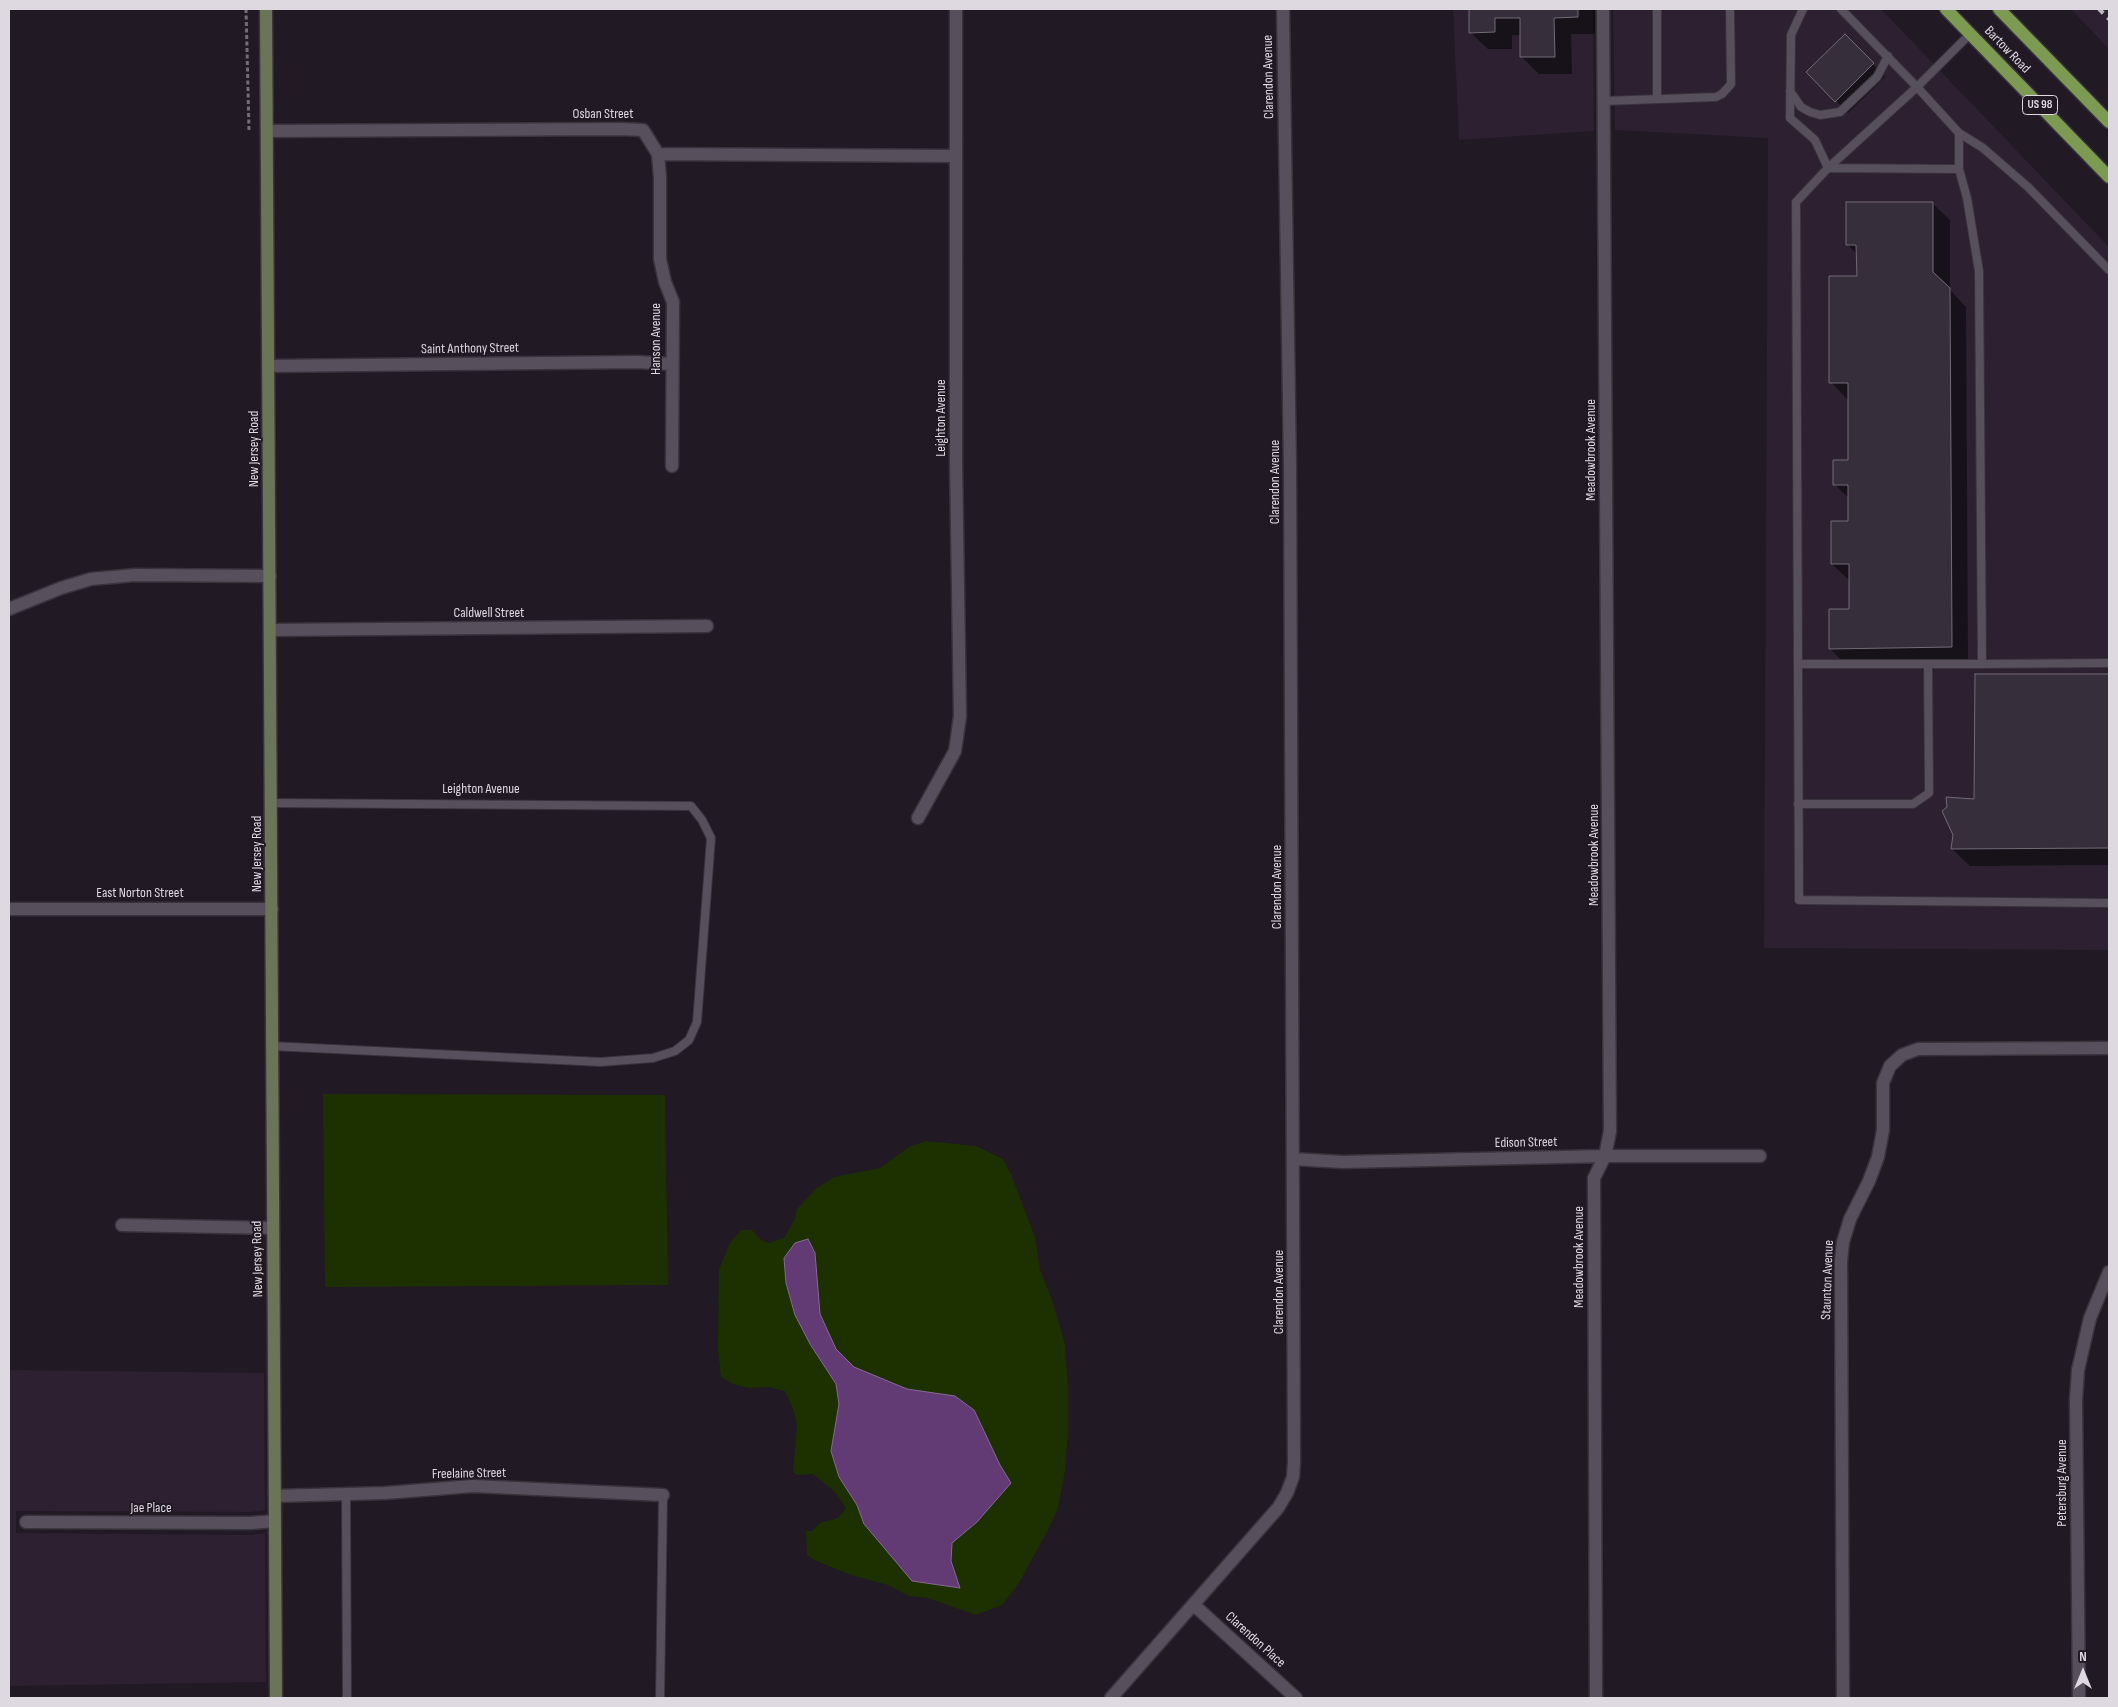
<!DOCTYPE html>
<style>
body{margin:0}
#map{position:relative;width:2118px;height:1707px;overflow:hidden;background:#211924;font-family:"Sofia Sans Condensed",sans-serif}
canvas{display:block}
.frame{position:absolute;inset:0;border:10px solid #ded8e1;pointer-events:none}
.north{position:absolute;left:2058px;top:1647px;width:50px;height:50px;-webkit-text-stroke:4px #211924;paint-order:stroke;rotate:0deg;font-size:14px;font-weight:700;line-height:20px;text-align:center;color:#ded8e1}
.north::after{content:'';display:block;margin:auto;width:18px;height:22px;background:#ded8e1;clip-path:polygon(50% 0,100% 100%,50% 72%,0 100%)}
</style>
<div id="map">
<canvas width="2118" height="1707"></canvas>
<div class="frame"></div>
<div class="north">N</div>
</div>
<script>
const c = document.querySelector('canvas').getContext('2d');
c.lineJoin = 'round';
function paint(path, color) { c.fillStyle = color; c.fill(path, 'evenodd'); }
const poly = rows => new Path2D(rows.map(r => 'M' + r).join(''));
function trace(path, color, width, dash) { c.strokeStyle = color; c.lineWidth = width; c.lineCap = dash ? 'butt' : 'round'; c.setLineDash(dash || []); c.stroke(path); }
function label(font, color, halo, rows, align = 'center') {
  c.font = font + ' "Sofia Sans Condensed",sans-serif'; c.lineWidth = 4; c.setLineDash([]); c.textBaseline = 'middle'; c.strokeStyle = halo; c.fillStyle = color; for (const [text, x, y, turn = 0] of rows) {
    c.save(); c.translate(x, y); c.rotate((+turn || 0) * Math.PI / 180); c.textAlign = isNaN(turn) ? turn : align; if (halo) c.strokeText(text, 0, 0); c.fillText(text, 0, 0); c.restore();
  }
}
paint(poly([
 [1453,9,1593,9,1594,131,1459,140],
 [1613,9,1881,9,2109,247,2109,950,1764,948,1768,138,1615,130],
 [2071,9,2109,9,2109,49],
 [9,1370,264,1373,265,1510,251,1512,16,1511,16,1533,251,1535,265,1533,266,1682,9,1686]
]), '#2c2031');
paint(poly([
 [323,1094,665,1095,668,1285,325,1287],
 [926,1141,976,1146,1003,1159,1011,1174,1035,1237,1040,1269,1054,1306,1065,1344,1068,1389,1068,1432,1065,1471,1058,1508,1048,1530,1019,1583,1002,1605,976,1615,928,1598,909,1596,888,1585,851,1575,814,1560,807,1555,806,1531,812,1531,820,1523,838,1518,846,1508,835,1492,813,1474,797,1475,793,1472,797,1426,794,1411,785,1391,769,1387,749,1388,733,1384,721,1377,718,1349,719,1270,729,1245,741,1230,752,1230,760,1239,768,1243,784,1238,795,1219,797,1209,817,1188,834,1177,880,1168,909,1147],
 [808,1239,815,1253,820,1314,836,1349,854,1367,907,1389,955,1396,974,1410,1000,1465,1011,1483,977,1522,952,1543,951,1561,958,1581,864,1524,857,1505,839,1477,831,1451,839,1404,836,1384,810,1344,795,1315,786,1283,784,1258]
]), '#1d3100');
const water = poly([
 [808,1239,815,1253,820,1314,836,1349,854,1367,907,1389,955,1396,974,1410,1000,1465,1011,1483,977,1522,952,1543,951,1561,960,1588,912,1581,864,1524,857,1505,839,1477,831,1451,839,1404,836,1384,810,1344,795,1315,786,1283,784,1258,795,1243,808,1239]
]);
paint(water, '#623a74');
trace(water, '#876995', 1);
paint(poly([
 [1470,9,1595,9,1595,34,1571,34,1572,74,1539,74,1522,57,1521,35,1512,35,1512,49,1488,49,1470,32],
 [1845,36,1885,77,1848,113,1808,72],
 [1932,203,1950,220,1950,290,1966,307,1968,664,1848,666,1830,649,1850,611,1850,581,1832,564,1850,522,1850,499,1834,484,1850,461,1848,400,1831,382,1858,277,1858,255,1847,244],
 [1976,675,2109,675,2109,865,1970,866,1952,849,1975,800]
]), '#0007');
const building = poly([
 [1469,9,1578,9,1578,17,1554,18,1555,57,1520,57,1520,18,1495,18,1495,32,1469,33,1469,9],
 [1845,34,1874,63,1835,102,1806,72,1845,34],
 [1846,202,1933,202,1933,272,1950,288,1952,647,1829,649,1829,609,1849,609,1849,564,1831,564,1831,521,1848,521,1848,485,1833,485,1833,460,1848,460,1848,383,1829,383,1829,276,1857,276,1856,245,1846,245,1846,202],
 [1975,674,2109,674,2109,848,1951,849,1953,835,1942,811,1947,807,1946,797,1974,799,1975,674]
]);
paint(building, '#362e3a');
trace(building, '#736a78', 1);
const lane = poly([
 [1657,9,1657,99],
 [1803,9,1791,35,1790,118,1815,140,1828,168,1796,202,1799,900,2109,903],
 [1841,9,1917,87,1959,133,1983,148,2028,187,2109,270],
 [1790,91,1801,107,1810,112,1820,115,1840,112,1877,77,1888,56],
 [1604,101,1716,97,1722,94,1731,84,1730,9],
 [1959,133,1959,169,1967,198,1979,271,1982,664,2109,663],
 [1828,168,1917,87,1970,34],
 [1828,168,1959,169],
 [1798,664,1982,664],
 [271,803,691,806,702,820,711,838,697,1022,689,1040,675,1051,653,1058,601,1062,271,1046],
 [1798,804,1913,804,1929,793,1928,664],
 [346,1494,347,1698],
 [660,1698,663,1495]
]);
const street = poly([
 [268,131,621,129,643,130,658,154,956,156],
 [658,154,660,178,660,259,665,282,673,302,672,466],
 [268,366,637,362,671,364],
 [9,609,61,588,91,579,135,575,270,576],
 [270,630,707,626],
 [918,818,955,751,960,716,956,462,956,9],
 [9,909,272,909],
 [1293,1159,1343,1162,1605,1156,1760,1156],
 [122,1225,272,1228],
 [275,1496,385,1493,473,1486,663,1495],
 [26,1522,251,1523,275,1521],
 [1194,1605,1296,1698],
 [1111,1698,1278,1508,1287,1493,1293,1477,1294,1462,1290,467,1283,9],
 [1596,1698,1594,1178,1605,1156,1610,1131,1603,9],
 [1843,1698,1841,1261,1843,1242,1850,1219,1869,1181,1878,1157,1883,1130,1883,1083,1890,1066,1902,1055,1918,1049,2109,1048],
 [2079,1698,2076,1400,2078,1370,2090,1318,2109,1272]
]);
const secondary = poly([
 [266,9,276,1698]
]);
const primary = poly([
 [1946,9,2109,177],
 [1999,9,2109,122]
]);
trace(lane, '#39333c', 10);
trace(street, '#39333c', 15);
trace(secondary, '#39333c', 15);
trace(primary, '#39333c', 15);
trace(poly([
 [246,9,249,130]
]), '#746d77', 3, [4, 2.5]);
trace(lane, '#584f5d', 8);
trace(street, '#584f5d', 12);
trace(secondary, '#6a7457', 12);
trace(primary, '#7c9a52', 12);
trace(poly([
 [2099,9,2109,19]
]), '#bcb6bf', 4, [6, 6]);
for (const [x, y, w] of [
 [2040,105,35]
]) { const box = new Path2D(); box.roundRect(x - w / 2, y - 9.5, w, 19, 4); c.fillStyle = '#211924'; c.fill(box); trace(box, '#ded8e1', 1); }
label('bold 12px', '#ded8e1', null, [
 ["US 98",2040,105]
]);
label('14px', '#ded8e1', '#211924', [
 ["Bartow Road",2007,50,46],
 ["Clarendon Avenue",1269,77,-91],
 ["Osban Street",603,114],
 ["Hanson Avenue",656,339,-90],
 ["Saint Anthony Street",470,349,-1],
 ["Leighton Avenue",941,418,-90],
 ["New Jersey Road",254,449,-90],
 ["Meadowbrook Avenue",1591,450,-90],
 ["Clarendon Avenue",1275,482,-90],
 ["Caldwell Street",489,613],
 ["Leighton Avenue",481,789],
 ["New Jersey Road",257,854,-90],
 ["Meadowbrook Avenue",1594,855,-90],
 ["Clarendon Avenue",1277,887,-90],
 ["East Norton Street",140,893],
 ["Edison Street",1526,1143,-1],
 ["Meadowbrook Avenue",1579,1257,-90],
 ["New Jersey Road",258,1259,-91],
 ["Staunton Avenue",1828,1280,-88],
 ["Clarendon Avenue",1279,1292,-90],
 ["Freelaine Street",469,1474,-1],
 ["Petersburg Avenue",2062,1483,-90],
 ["Jae Place",151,1508],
 ["Clarendon Place",1255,1640,42]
]);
</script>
